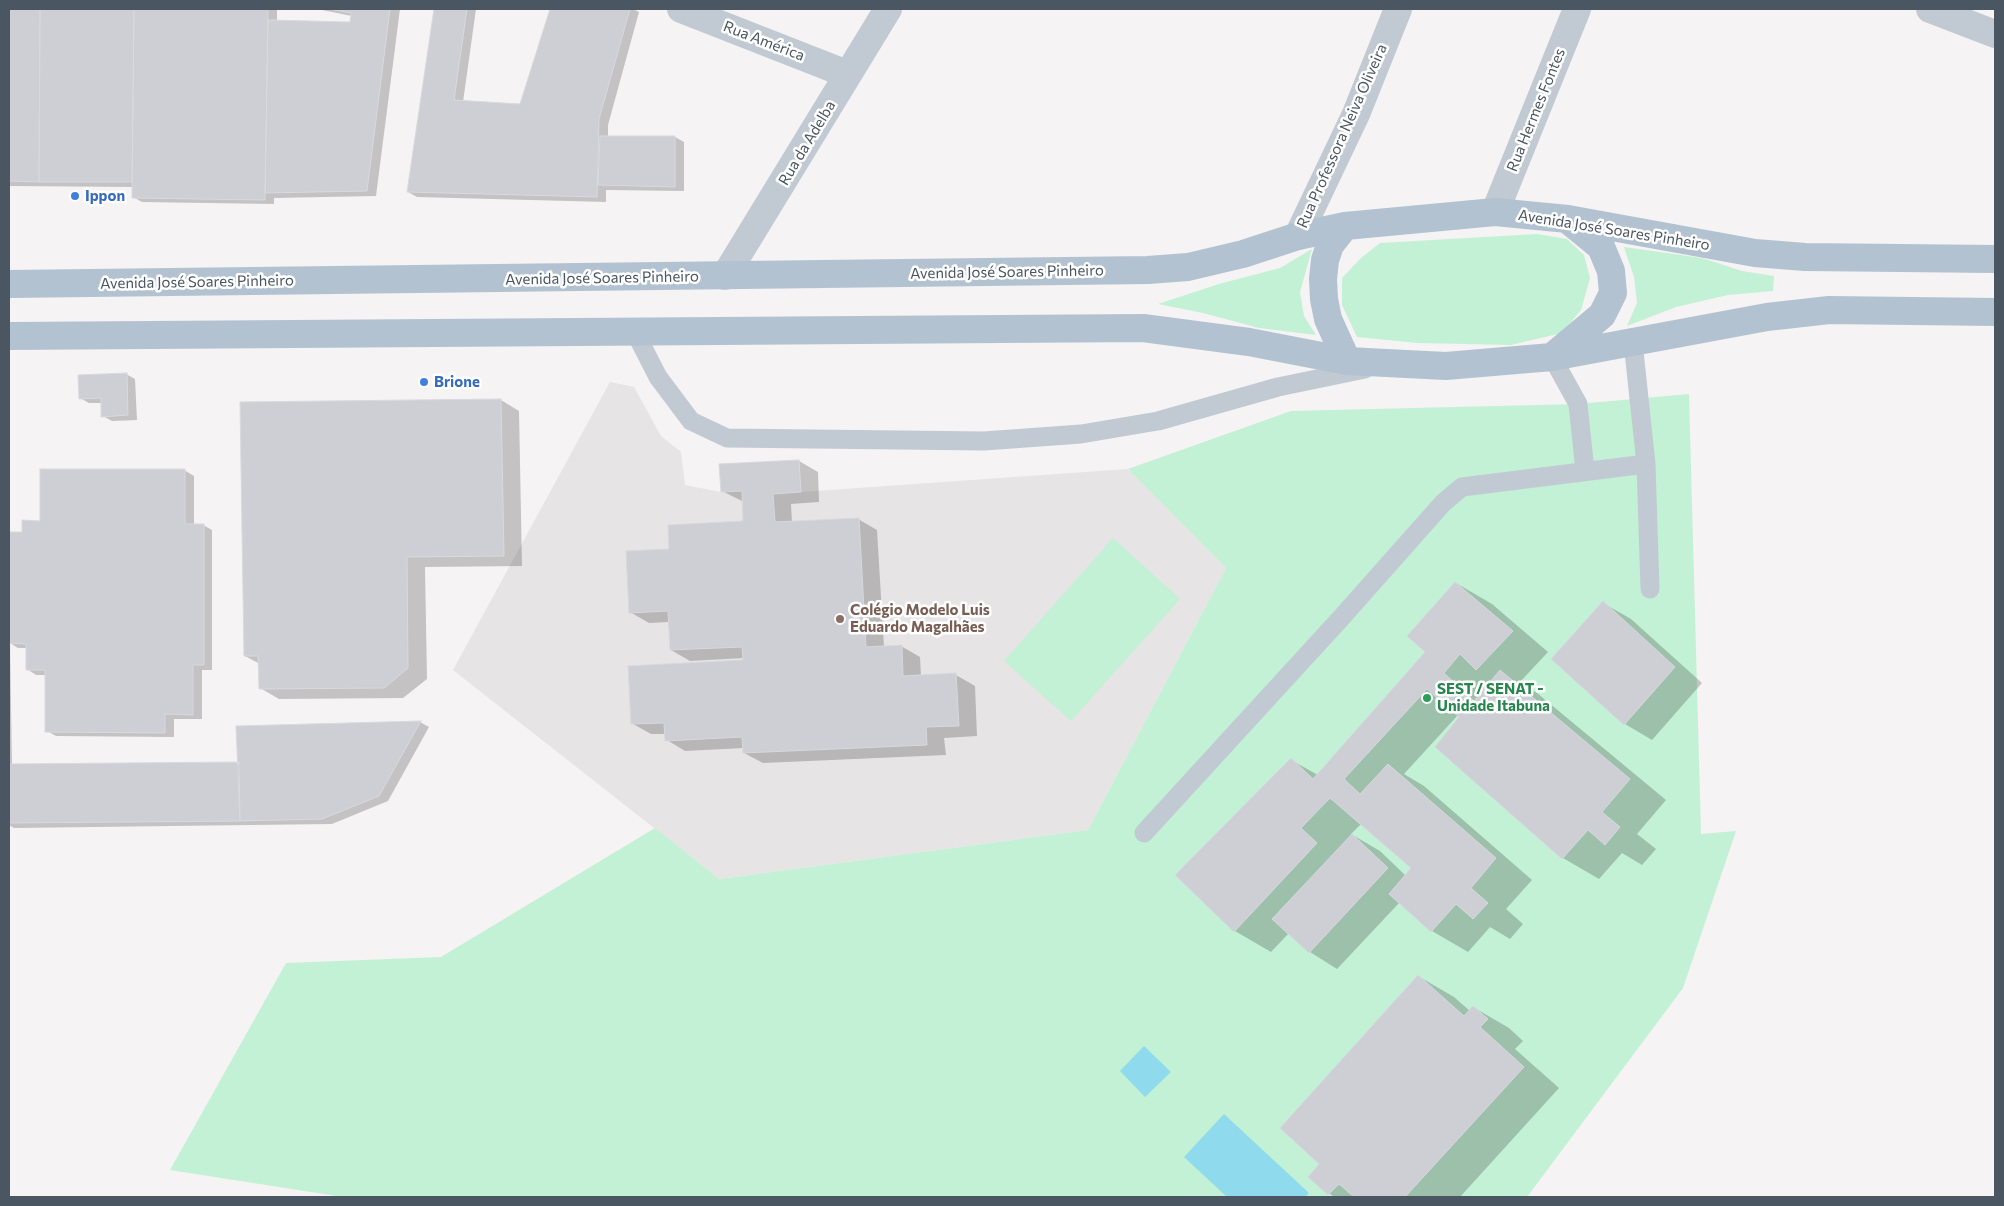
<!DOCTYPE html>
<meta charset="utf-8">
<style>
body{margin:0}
#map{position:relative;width:2004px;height:1206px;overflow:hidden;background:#f5f3f3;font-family:Commissioner,sans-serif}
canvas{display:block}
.frame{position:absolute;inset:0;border:10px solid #4a5661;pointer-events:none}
</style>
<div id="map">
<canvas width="2004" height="1206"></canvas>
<div class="frame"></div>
</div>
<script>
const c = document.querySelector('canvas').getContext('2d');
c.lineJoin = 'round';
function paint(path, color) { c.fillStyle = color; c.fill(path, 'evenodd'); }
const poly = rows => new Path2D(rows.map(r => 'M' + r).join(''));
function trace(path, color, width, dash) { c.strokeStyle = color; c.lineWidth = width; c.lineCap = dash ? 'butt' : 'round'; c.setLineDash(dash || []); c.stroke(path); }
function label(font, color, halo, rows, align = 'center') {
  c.font = font + ' Commissioner,sans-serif'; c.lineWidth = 5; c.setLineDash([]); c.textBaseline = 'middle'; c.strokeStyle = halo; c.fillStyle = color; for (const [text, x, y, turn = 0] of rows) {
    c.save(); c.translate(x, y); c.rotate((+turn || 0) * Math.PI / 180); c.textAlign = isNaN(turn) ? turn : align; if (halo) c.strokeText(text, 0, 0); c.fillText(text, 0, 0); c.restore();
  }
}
paint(poly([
 [610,382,634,387,661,436,681,452,685,485,721,492,719,464,799,460,801,492,1128,469,1226,568,1088,830,719,879,453,670]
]), '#e6e4e5');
paint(poly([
 [1537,234,1567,239,1584,255,1590,278,1581,310,1562,333,1511,345,1418,343,1357,337,1342,305,1342,278,1361,258,1380,243],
 [1624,247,1702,258,1742,271,1774,276,1773,291,1728,295,1676,307,1627,326,1637,303,1634,277],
 [1312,249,1300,292,1304,316,1316,335,1259,328,1203,313,1158,304,1219,284,1280,268],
 [1689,394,1701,834,1736,831,1683,988,1527,1197,343,1197,170,1170,286,963,441,957,655,828,719,879,1088,830,1226,568,1128,469,1291,411,1578,404],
 [1113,538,1180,599,1071,721,1004,661]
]), '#c3f1d5');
paint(poly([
 [1144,1046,1171,1072,1145,1097,1120,1071],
 [1224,1114,1309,1193,1305,1197,1227,1197,1184,1157]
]), '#90daee');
paint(poly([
 [9,9,277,9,277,22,352,23,352,16,317,9,400,9,376,196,274,198,274,204,142,202,133,197,133,187,9,186],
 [435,9,476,9,463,102,521,106,551,9,633,9,639,12,608,125,608,137,675,137,684,142,684,191,606,190,606,202,417,197,408,192],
 [126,374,135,379,137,420,112,421,103,416,102,403,89,403,80,398],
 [501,400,519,411,522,566,425,567,427,679,403,698,279,699,260,688,260,664,245,656],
 [799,461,818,472,819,502,791,504,792,523,858,519,877,530,884,647,901,646,920,657,921,677,956,675,975,686,977,736,944,738,946,755,763,763,744,753,744,748,685,751,667,740,666,734,651,734,633,724,744,661,744,658,690,661,671,650,669,622,649,623,630,612,671,550,745,523,744,502,722,491],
 [184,470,194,476,194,525,203,525,212,530,212,670,202,670,202,719,174,719,174,737,56,736,47,731,47,675,36,675,27,669,27,648,18,648,10,643,12,765,240,764,420,722,429,727,388,801,332,824,14,828,9,825,9,533,23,533,42,522],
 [1456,583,1492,604,1548,652,1519,683,1537,693,1666,800,1637,834,1656,849,1642,865,1622,853,1599,879,1563,858,1436,746,1460,717,1458,715,1404,774,1424,786,1532,880,1506,909,1523,924,1510,939,1490,927,1468,952,1432,931,1400,902,1337,969,1310,952,1289,933,1271,952,1235,931,1291,760,1318,775,1427,652],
 [1361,824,1412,868,1406,876,1380,851,1351,834],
 [1603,603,1631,619,1702,683,1652,740,1625,724],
 [1418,976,1454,997,1470,1011,1473,1007,1509,1028,1523,1041,1515,1049,1559,1088,1460,1197,1334,1197,1309,1176,1321,1163]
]), '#0003');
const building = poly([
 [9,9,40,9,39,182,9,181,9,9],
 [40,9,134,9,132,182,39,182,40,9],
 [134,9,268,9,265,200,132,198,134,9],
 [329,9,390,9,367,191,265,193,268,20,350,22,351,13,329,9],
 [434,9,467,9,454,100,520,104,550,9,630,9,599,119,597,197,407,192,434,9],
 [600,136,675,136,675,187,598,185,600,136],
 [127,373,128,415,101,417,101,398,79,399,78,375,127,373],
 [501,399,504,556,407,557,408,668,384,688,259,689,258,656,244,656,240,402,501,399],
 [799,460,801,492,773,494,775,522,859,518,866,647,902,645,903,676,956,673,959,726,926,727,927,745,743,753,742,737,665,741,664,723,631,724,628,666,743,660,742,647,670,650,668,611,629,613,626,551,669,549,668,525,743,521,742,491,721,492,719,464,799,460],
 [40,469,185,469,185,524,204,524,204,665,193,665,193,715,165,714,165,733,45,732,45,670,26,670,26,644,9,643,9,532,22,532,22,520,40,521,40,469],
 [1455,582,1513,631,1476,670,1460,654,1444,673,1474,701,1500,670,1630,779,1602,812,1620,827,1605,845,1588,830,1562,859,1435,747,1459,717,1427,689,1344,779,1360,794,1388,764,1496,858,1471,888,1488,903,1473,919,1456,904,1431,932,1389,894,1411,868,1330,798,1301,828,1317,843,1234,932,1175,875,1291,758,1313,779,1425,652,1407,636,1455,582],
 [1603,601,1675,667,1624,725,1551,659,1603,601],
 [421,721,379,796,322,819,240,821,236,726,421,721],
 [239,762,240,821,9,823,9,764,239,762],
 [1352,834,1388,868,1309,953,1272,919,1352,834],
 [1418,975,1464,1016,1473,1006,1488,1019,1480,1027,1524,1067,1405,1197,1354,1197,1339,1184,1328,1195,1308,1177,1319,1164,1280,1128,1418,975]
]);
paint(building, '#cdcfd5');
trace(building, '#d7d9de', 1);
trace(poly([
 [635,332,658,377,691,421,727,438,984,441,1081,434,1158,421,1278,387,1365,369],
 [1633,342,1646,464],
 [1552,357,1578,404,1585,471],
 [1144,833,1341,618,1443,503,1462,487,1646,464,1650,589]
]), '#c1cad2', 19);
trace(poly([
 [681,9,847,74],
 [1930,9,1995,34],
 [1495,212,1577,9],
 [1298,236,1356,114,1398,9],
 [725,276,888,9]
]), '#c1cad2', 28);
trace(poly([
 [1345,226,1330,245,1325,260,1323,279,1324,299,1328,319,1347,361],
 [9,284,1148,270,1188,267,1243,254,1298,236,1345,226,1495,212,1568,219,1755,253,1805,257,1995,259],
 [9,336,1143,328,1249,342,1347,361,1446,366,1552,357,1767,317,1829,310,1995,312],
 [1553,356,1602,315,1613,293,1611,271,1601,247,1568,220]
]), '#b3c2d1', 28);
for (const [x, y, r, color] of [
 [75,196,5,"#3f7fe0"],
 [424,382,5,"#3f7fe0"],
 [840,619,5,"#8d6e63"],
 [1427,698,5,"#2e9e5b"]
]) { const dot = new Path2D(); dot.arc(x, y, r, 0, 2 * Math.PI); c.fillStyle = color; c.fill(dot); trace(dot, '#fff', 2); }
label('15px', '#4a5661', '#fff', [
 ["Rua América",764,41,21],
 ["Rua Hermes Fontes",1536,110,-68],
 ["Rua Professora Neiva Oliveira",1342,136,-66],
 ["Rua da Adelba",807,143,-59],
 ["Avenida José Soares Pinheiro",1614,230,9],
 ["Avenida José Soares Pinheiro",1007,272,-1],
 ["Avenida José Soares Pinheiro",602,278,-1],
 ["Avenida José Soares Pinheiro",197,282,-1]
]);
label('bold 15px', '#366cbe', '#fff', [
 ["Ippon",85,196],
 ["Brione",434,382]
], 'left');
label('bold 15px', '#785e54', '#fff', [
 ["Colégio Modelo Luis",850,610],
 ["Eduardo Magalhães",850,627]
], 'left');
label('bold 15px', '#27864d', '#fff', [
 ["SEST / SENAT -",1437,689],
 ["Unidade Itabuna",1437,706]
], 'left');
</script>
